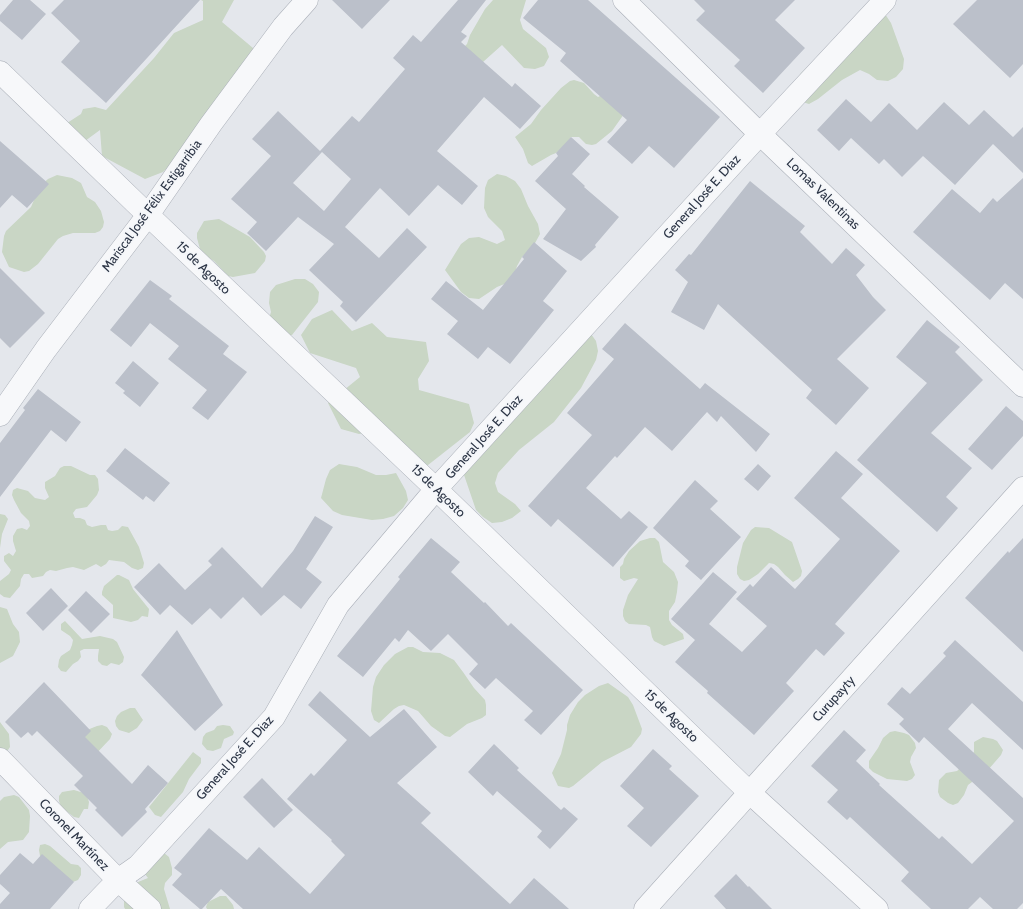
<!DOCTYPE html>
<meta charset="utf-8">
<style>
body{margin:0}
canvas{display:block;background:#e4e7ec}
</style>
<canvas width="1023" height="909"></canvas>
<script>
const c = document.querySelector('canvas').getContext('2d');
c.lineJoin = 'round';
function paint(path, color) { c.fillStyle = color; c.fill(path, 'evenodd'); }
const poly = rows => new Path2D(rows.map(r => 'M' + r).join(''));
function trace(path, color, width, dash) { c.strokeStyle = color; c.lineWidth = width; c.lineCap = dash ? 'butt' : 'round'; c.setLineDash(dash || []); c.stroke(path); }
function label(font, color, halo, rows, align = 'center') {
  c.font = font + ' Cabin,sans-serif'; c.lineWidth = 3.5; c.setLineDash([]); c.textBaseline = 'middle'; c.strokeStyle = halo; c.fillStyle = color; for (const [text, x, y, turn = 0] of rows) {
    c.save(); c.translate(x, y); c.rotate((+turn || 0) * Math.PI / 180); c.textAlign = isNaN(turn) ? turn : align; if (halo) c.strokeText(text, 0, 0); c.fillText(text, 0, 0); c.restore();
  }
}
paint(poly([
 [201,0,234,0,222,22,253,48,253,58,199,138,163,172,145,179,102,156,100,130,85,141,64,125,81,114,83,109,95,107,106,110,154,58,174,33,203,20,203,1],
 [493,0,526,0,520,20,523,29,546,48,549,57,544,66,535,69,524,68,502,45,483,62,473,63,460,51,467,44,470,35,485,9],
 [885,14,891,23,904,59,903,69,896,77,888,81,877,80,869,74,860,70,842,80,818,99,809,104,799,101,796,82,801,73,833,45],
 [574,80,584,83,594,94,598,97,604,94,624,114,612,131,596,144,592,145,586,144,579,137,571,137,565,146,556,153,551,155,532,166,528,163,523,149,515,137,531,124,541,110,561,88,570,81],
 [497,174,506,176,515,181,521,189,528,206,538,224,540,234,534,245,522,257,517,266,514,276,507,283,497,287,479,299,469,298,461,292,445,270,456,252,461,244,469,238,479,237,497,244,505,240,502,231,488,217,484,208,485,188,488,180],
 [57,175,72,178,81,183,87,197,95,202,101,211,104,222,103,227,100,231,95,233,73,233,63,236,58,239,38,264,29,271,24,272,9,267,2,252,4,236,6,231,31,207,40,186,48,179],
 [219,219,250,237,264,252,266,256,265,261,255,273,233,277,228,276,214,261,201,253,197,238,197,233,204,221],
 [295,279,305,279,313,284,319,292,318,302,292,335,282,337,267,325,271,312,269,303,270,292,276,285],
 [332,310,352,331,372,323,387,337,426,342,429,361,418,379,419,390,469,404,474,423,470,432,423,469,388,428,359,434,341,429,328,403,360,377,356,368,310,353,301,335,312,319],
 [591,334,596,341,598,351,596,360,581,388,554,422,519,450,498,473,495,483,498,492,515,504,521,511,512,518,502,522,492,523,483,517,476,510,463,472],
 [339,464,357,467,376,475,386,475,396,473,406,491,408,500,403,508,394,516,383,519,372,520,342,515,333,511,321,498,326,479,330,470],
 [64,466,71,466,90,475,95,475,98,479,99,490,97,495,87,507,76,509,73,513,75,518,80,518,85,520,87,525,92,527,101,525,106,525,108,530,112,531,118,530,122,526,128,527,139,547,144,563,143,568,138,570,132,568,124,562,109,560,106,564,101,567,96,564,84,570,73,567,67,568,56,571,50,570,46,572,43,576,32,578,29,574,24,574,21,579,20,586,10,598,4,597,0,594,0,581,9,574,11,570,4,561,4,556,9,553,13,556,16,551,13,541,13,536,17,529,22,528,27,530,30,526,29,521,21,513,14,500,12,495,13,490,17,488,28,491,35,498,45,500,49,497,45,488,45,482,55,476,60,468],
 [0,514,5,515,8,519,2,534,0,548],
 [755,527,769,528,792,542,802,571,801,576,798,579,793,582,785,575,778,567,774,564,769,563,758,574,749,580,744,581,740,579,737,574,737,567,743,543,751,530],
 [650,538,655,538,659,542,663,562,674,572,678,582,677,592,675,602,669,611,669,620,672,625,683,634,684,639,664,646,654,641,652,637,650,627,646,625,629,624,625,621,623,616,623,610,628,595,638,579,634,578,624,581,620,578,620,567,623,564,624,559,629,551,640,541],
 [117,575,119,575,129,580,133,589,149,609,148,617,142,616,138,620,131,622,113,618,113,605,102,595,102,592,104,586],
 [0,607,7,609,13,624,19,632,20,642,13,656,0,663],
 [65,621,82,639,100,636,113,639,117,642,124,657,123,662,119,665,111,663,107,666,102,665,98,661,98,656,99,649,84,649,80,651,81,657,78,661,73,664,66,672,61,671,58,667,59,660,61,656,70,650,72,645,73,640,70,636,61,630,61,624],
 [408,647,413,647,423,652,440,653,454,660,463,672,474,688,485,700,486,705,486,715,482,718,467,724,450,737,445,736,431,726,418,711,404,705,399,706,394,709,379,723,374,720,371,711,373,687,376,677,384,665,395,654],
 [608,683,628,697,633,705,642,729,641,734,631,747,602,762,573,786,569,788,558,786,552,773,561,754,567,730,567,725,570,715,578,702,585,695,599,686],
 [130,708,135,708,143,720,137,728,129,733,119,730,116,726,115,721,117,716,121,712],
 [0,722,9,734,10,747,8,750,6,751,0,750],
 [102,725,107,727,112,734,110,739,93,757,77,734,97,726],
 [223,725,230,726,234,732,233,735,224,739,221,748,213,751,207,750,202,744,203,737,206,733,214,730,217,726],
 [895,731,904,733,909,735,915,743,916,748,911,757,910,762,915,775,912,779,907,781,887,779,873,772,869,768,869,761,878,748,883,738,890,732],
 [983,737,993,739,997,741,1003,750,1001,755,988,770,968,785,964,795,958,803,953,805,948,803,940,797,938,792,939,780,946,773,957,771,968,760,974,752,974,742],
 [193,752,201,758,201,763,189,779,183,792,161,817,155,815,149,807],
 [74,790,84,793,87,796,89,802,88,809,84,809,79,818,74,817,61,807,59,801,59,796,62,792],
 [14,795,19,797,29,810,30,816,29,832,23,840,8,842,0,849,0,801,4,797],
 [45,844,50,846,71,864,78,865,81,868,81,875,78,880,73,882,41,862,39,850,40,845],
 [158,848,169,857,172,868,172,875,165,883,164,889,170,909,125,909,124,907,124,897,133,884,148,878,145,874],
 [220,896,226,896,233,905,234,909,207,909,206,907,208,902]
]), '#c9d6c5');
paint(poly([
 [13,0,30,0,46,14,22,40,0,21,0,15],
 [64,0,200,0,106,103,61,62,80,41,51,13],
 [332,0,390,0,362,29],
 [458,0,486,0,461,32,467,36,461,42,512,87,515,83,541,106,520,129,484,97,437,151,478,186,462,205,438,185,409,216,380,188,345,227,379,258,407,228,427,247,356,322,340,306,343,302,309,270,334,244,298,217,266,251,247,233,257,222,231,199,271,156,252,139,278,111,320,151,352,116,359,122,405,69,393,58,413,35,421,42],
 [322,152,351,179,324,211,293,183],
 [538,0,588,0,720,117,674,168,649,146,632,164,607,142,627,120,560,61,566,53,523,18],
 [694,0,795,0,775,20,805,48,763,93,734,66,740,60,696,20,705,11],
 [977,0,1023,0,1023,64,1010,78,953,24],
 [846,99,871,122,889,103,917,130,944,102,969,125,984,110,1013,137,1023,127,1023,173,993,144,955,185,923,156,902,177,884,159,879,164,851,138,839,151,817,130],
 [571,137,590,154,572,174,585,186,584,187,619,217,595,245,596,247,581,261,543,239,566,209,535,181,558,156,556,153],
 [0,141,49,184,27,208,12,195,0,208],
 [1023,178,1023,299,1005,283,990,300,913,232,952,189,980,213,993,198,997,202],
 [750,181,805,226,800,232,832,264,846,248,865,265,856,275,873,297,886,310,837,359,869,388,836,425,806,398,812,390,718,304,704,330,671,312,688,282,675,270,689,254,691,255],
 [534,242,567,271,543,301,554,310,510,364,488,347,478,359,447,334,458,321,431,299,446,281,483,310,524,259,522,257],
 [0,268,45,313,10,348,0,338],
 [150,280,172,296,169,299,229,346,223,354,247,372,208,420,192,408,207,390,168,359,179,346,150,323,131,347,110,330],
 [927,320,960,347,955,352,983,380,931,433,972,468,946,497,958,508,937,532,857,460,927,383,896,357],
 [625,323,700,389,705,383,770,434,756,452,721,416,717,422,707,412,672,451,645,427,617,458,615,456,586,488,621,519,629,511,648,527,613,567,558,519,551,527,528,506,592,435,567,413,614,359,602,349],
 [133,361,159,383,140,407,123,393,125,391,115,383],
 [38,389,81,422,66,442,51,430,0,497,0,443,25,410,23,408],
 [1006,406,1023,421,1023,436,992,470,968,449],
 [125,448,170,483,154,502,146,496,143,500,106,471],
 [836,451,863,474,841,498,900,551,835,624,845,633,824,656,816,649,786,683,794,691,754,735,707,693,708,691,675,662,695,640,671,619,713,572,737,592,709,624,742,652,767,626,736,599,750,584,753,587,771,567,795,589,840,539,794,498],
 [758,464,771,476,758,491,744,479],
 [695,480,718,501,710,509,741,537,701,580,685,566,689,561,653,528],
 [315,516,333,527,306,569,322,582,301,609,284,595,261,616,243,597,221,619,210,608,192,625,170,605,160,615,134,587,159,563,185,590,212,565,208,561,222,547,262,588,293,551],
 [431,538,460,562,451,572,484,603,485,602,508,626,511,623,583,690,541,735,524,720,533,711,496,678,485,689,469,674,478,664,448,634,431,651,408,630,399,642,395,638,363,677,337,656,400,579,398,577],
 [1023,538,1023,652,965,598,1008,551,1009,553],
 [51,588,68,606,43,631,26,613],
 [86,591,110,614,91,633,68,610],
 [177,630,223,705,195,731,141,675],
 [955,640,1023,702,1023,750,972,703,948,729,1023,798,1023,903,1017,909,993,909,980,897,968,909,931,909,901,881,909,872,850,817,847,820,827,802,838,790,811,766,844,730,866,750,856,761,880,784,879,785,939,839,942,836,972,864,1014,821,924,737,919,743,899,724,904,719,887,704,902,687,910,694,946,656,943,653],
 [44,682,91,731,85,737,132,784,148,765,168,783,145,809,147,812,122,837,95,810,97,808,74,785,83,776,37,731,32,736,28,732,21,738,5,722],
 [320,691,370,737,404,709,437,747,397,783,431,813,421,823,510,904,534,878,569,909,243,909,221,889,202,909,200,909,172,885,182,874,174,868,209,828,247,860,259,847,310,894,345,855,331,841,332,840,287,799,311,773,314,776,347,740,308,705],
 [494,744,519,768,517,770,561,810,564,807,578,819,550,849,537,837,542,831,497,791,493,796,468,772],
 [653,749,672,766,669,769,699,796,651,847,627,826,644,808,620,786],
 [262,778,293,810,274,828,243,797],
 [20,853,33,864,42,854,74,882,50,909,0,909,0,904,10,893,0,884,0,875],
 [736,874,748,887,749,886,772,909,726,909,714,896]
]), '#bbc0ca');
const minor = poly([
 [624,0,760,134,1023,386],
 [0,72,148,215,436,489,750,793,877,909],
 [0,415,46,349,148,215,211,124,283,27,307,0],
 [0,759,118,880,150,909],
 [90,909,118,880,138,866,274,717,338,605,436,489,760,134,885,0],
 [645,909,1023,488]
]);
trace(minor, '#a9aeb7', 23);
trace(minor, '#f7f8fa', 22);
label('13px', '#2b3445', '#f4f6f9', [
 ["Lomas Valentinas",823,194,44],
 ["General José E. Diaz",702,197,-48],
 ["Mariscal José Félix Estigarribia",152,206,-54],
 ["15 de Agosto",203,268,44],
 ["General José E. Diaz",484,437,-48],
 ["15 de Agosto",438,491,44],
 ["Curupayty",834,699,-48],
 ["15 de Agosto",671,716,44],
 ["General José E. Diaz",235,758,-48],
 ["Coronel Martínez",74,835,46]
]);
</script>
